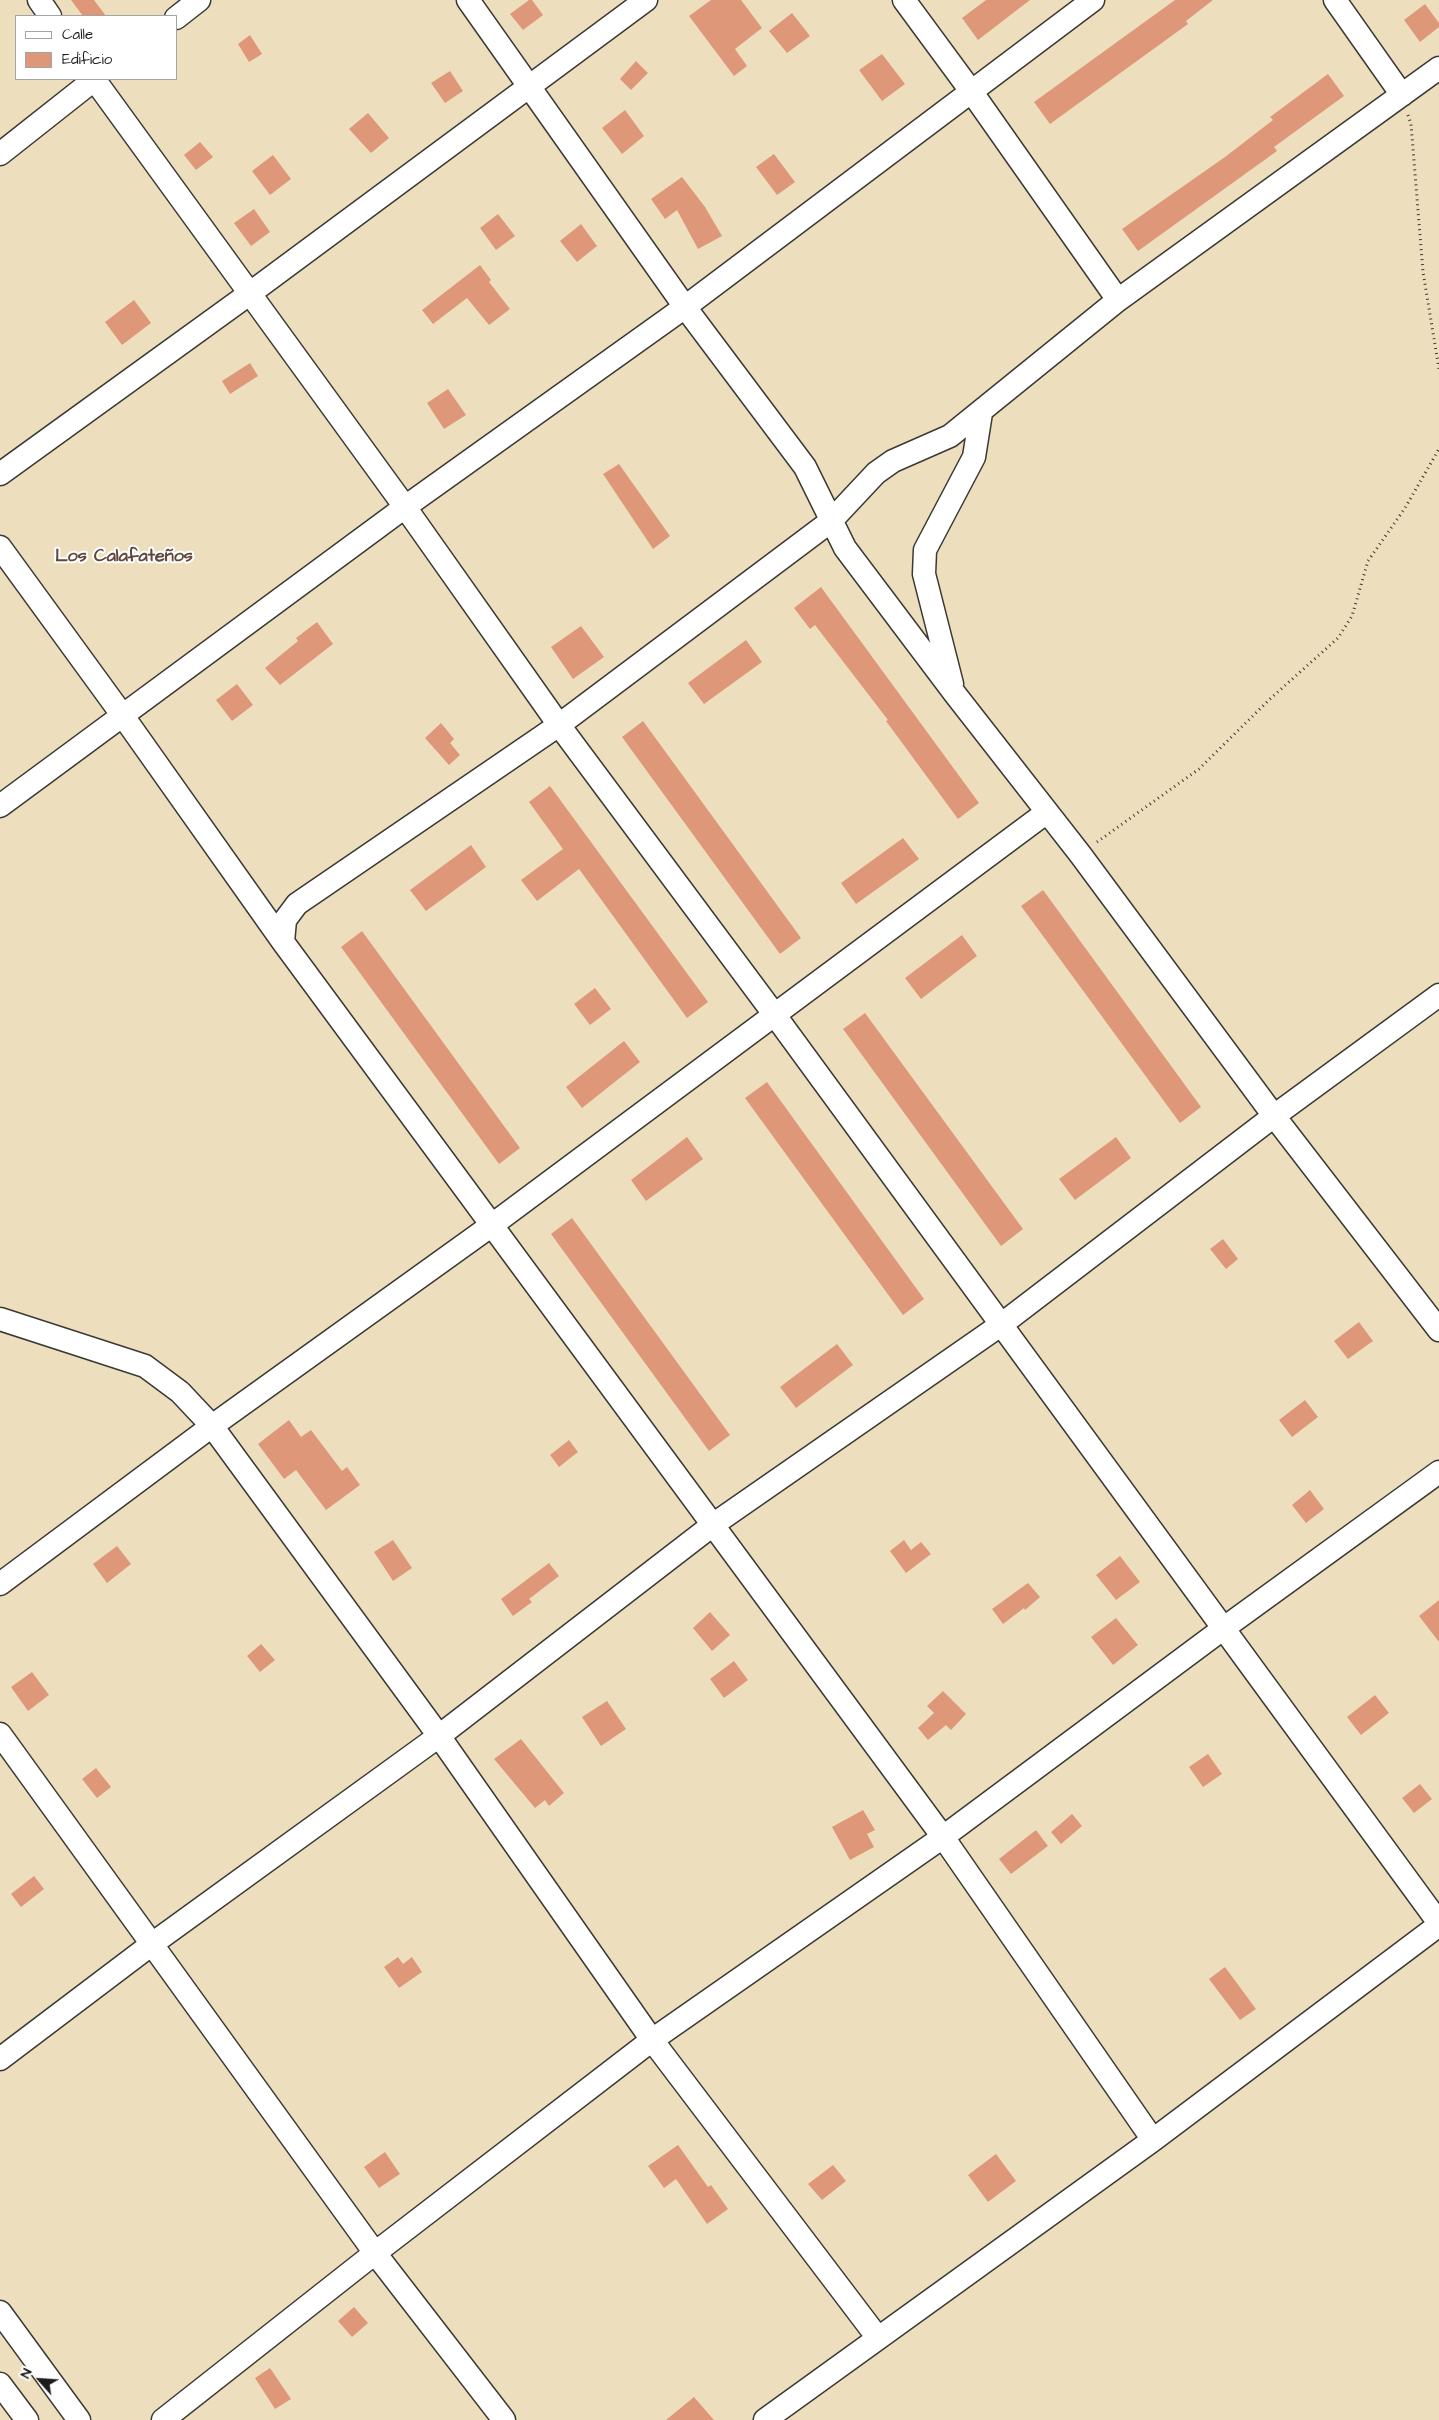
<!DOCTYPE html>
<meta charset="utf-8">
<style>
body{margin:0}
#map{position:relative;width:1439px;height:2420px;overflow:hidden;background:#eddfbd;font-family:"Architects Daughter",sans-serif}
canvas{display:block}
.legend{position:absolute;left:15px;top:15px;width:162px;height:65px;box-sizing:border-box;background:#fff;border:1px solid #a4a4a4;margin:0;padding:6px 9px;list-style:none;font-size:15px;color:#1c1c1c}
.legend li{display:flex;align-items:center;gap:10px;height:25px}
.legend b{width:25px;border:1px solid #a4a4a4}
.north{position:absolute;left:15px;top:2355px;width:50px;height:50px;-webkit-text-stroke:4px #fff;paint-order:stroke;rotate:296deg;font-size:14px;font-weight:700;line-height:20px;text-align:center;color:#1c1c1c}
.north::after{content:'';display:block;margin:auto;width:18px;height:22px;background:#1c1c1c;clip-path:polygon(50% 0,100% 100%,50% 72%,0 100%)}
</style>
<div id="map">
<canvas width="1439" height="2420"></canvas>
<ul class="legend">
<li><b style="height:6px;background:#fff"></b>Calle</li>
<li><b style="height:14px;background:#de9879"></b>Edificio</li>
</ul>
<div class="north">N</div>
</div>
<script>
const c = document.querySelector('canvas').getContext('2d');
c.lineJoin = 'round';
function paint(path, color) { c.fillStyle = color; c.fill(path, 'evenodd'); }
const poly = rows => new Path2D(rows.map(r => 'M' + r).join(''));
function trace(path, color, width, dash) { c.strokeStyle = color; c.lineWidth = width; c.lineCap = dash ? 'butt' : 'round'; c.setLineDash(dash || []); c.stroke(path); }
function label(font, color, halo, rows, align = 'center') {
  c.font = font + ' "Architects Daughter",sans-serif'; c.lineWidth = 4; c.setLineDash([]); c.textBaseline = 'middle'; c.strokeStyle = halo; c.fillStyle = color; for (const [text, x, y, turn = 0] of rows) {
    c.save(); c.translate(x, y); c.rotate((+turn || 0) * Math.PI / 180); c.textAlign = isNaN(turn) ? turn : align; if (halo) c.strokeText(text, 0, 0); c.fillText(text, 0, 0); c.restore();
  }
}
paint(poly([
 [71,0,94,0,106,16,83,16],
 [529,0,532,0,543,15,523,30,510,14],
 [711,0,741,0,762,28,735,49,747,66,734,76,689,16],
 [986,0,1030,0,978,40,962,18],
 [1175,0,1213,0,1186,21,1188,24,1050,124,1034,102],
 [1425,4,1439,23,1439,27,1420,42,1404,20],
 [792,13,810,36,787,53,769,31],
 [250,35,262,54,249,62,238,44],
 [882,54,905,84,882,101,859,70],
 [636,61,648,73,631,90,620,79],
 [450,71,463,91,445,103,431,83],
 [1328,74,1344,96,1274,147,1277,151,1138,251,1122,229,1225,157,1273,120,1270,117],
 [625,110,644,136,622,154,602,128],
 [368,113,389,138,371,153,349,129],
 [200,142,213,157,196,170,184,155],
 [774,154,795,182,777,195,756,167],
 [273,155,291,179,270,195,252,171],
 [682,177,705,207,722,236,698,249,677,210,665,219,651,199],
 [254,209,270,232,251,246,234,223],
 [498,214,515,236,496,250,480,228],
 [581,224,597,246,577,262,560,241],
 [480,265,491,280,489,282,510,309,489,325,467,298,433,324,422,310],
 [134,300,151,323,122,345,105,322],
 [250,363,258,376,230,394,222,381],
 [448,389,466,415,444,429,427,403],
 [619,464,670,536,653,549,603,474],
 [821,587,979,803,958,819,886,721,888,720,815,625,810,629,794,608],
 [317,622,333,644,280,685,265,668,298,641,296,638],
 [581,626,604,657,573,679,551,647],
 [746,640,762,662,704,704,688,683],
 [237,684,253,705,232,721,216,700],
 [643,721,801,938,780,954,622,737],
 [441,723,454,739,450,743,460,755,449,765,425,738],
 [550,786,708,1002,687,1018,579,869,537,901,521,880,563,849,529,802],
 [903,838,919,859,856,904,841,883],
 [471,845,486,867,426,911,410,890],
 [1043,890,1201,1107,1180,1123,1021,906],
 [362,931,520,1148,499,1164,341,947],
 [962,935,977,956,921,999,905,978],
 [595,988,611,1009,590,1025,574,1004],
 [865,1013,1023,1229,1001,1246,843,1029],
 [624,1041,640,1062,582,1108,566,1087],
 [767,1082,924,1299,903,1315,745,1098],
 [687,1137,703,1159,646,1201,631,1180],
 [1116,1137,1131,1158,1075,1200,1059,1179],
 [572,1218,730,1435,709,1451,551,1234],
 [1223,1239,1238,1259,1226,1269,1210,1249],
 [1359,1322,1373,1341,1348,1359,1334,1341],
 [837,1344,853,1365,796,1408,780,1387],
 [1305,1400,1318,1417,1292,1437,1279,1420],
 [289,1420,301,1437,311,1430,342,1471,347,1467,360,1485,326,1510,296,1470,284,1479,258,1444],
 [569,1440,578,1452,559,1467,550,1455],
 [1310,1490,1324,1509,1306,1523,1292,1505],
 [393,1540,412,1568,393,1581,374,1552],
 [904,1540,911,1550,921,1542,931,1554,906,1573,890,1551],
 [117,1546,131,1564,107,1583,93,1564],
 [1120,1556,1140,1582,1116,1600,1096,1575],
 [549,1563,559,1576,529,1599,532,1602,513,1616,501,1599],
 [1028,1583,1040,1597,1025,1610,1024,1608,1003,1624,992,1609],
 [1439,1600,1439,1642,1419,1616],
 [710,1612,730,1635,712,1651,693,1628],
 [1116,1618,1138,1645,1113,1665,1091,1637],
 [261,1644,275,1660,260,1672,247,1656],
 [734,1661,748,1680,724,1698,710,1679],
 [32,1672,49,1695,28,1711,11,1687],
 [943,1691,966,1714,951,1730,946,1725,928,1740,918,1728,934,1713,927,1706],
 [1375,1695,1389,1713,1361,1735,1347,1717],
 [607,1701,626,1729,601,1746,582,1717],
 [521,1739,564,1793,549,1806,545,1800,535,1808,494,1759],
 [1208,1754,1222,1774,1203,1787,1189,1767],
 [96,1768,111,1787,97,1798,82,1779],
 [1420,1784,1432,1799,1414,1813,1402,1798],
 [863,1810,875,1830,867,1834,874,1847,850,1860,832,1827],
 [1072,1814,1082,1826,1061,1844,1051,1832],
 [1036,1830,1048,1846,1011,1874,999,1859],
 [34,1876,44,1889,21,1907,11,1894],
 [398,1957,403,1964,412,1957,422,1972,399,1988,384,1967],
 [1225,1967,1256,2009,1240,2020,1209,1979],
 [678,2145,708,2187,711,2185,728,2209,707,2224,676,2179,664,2188,648,2166],
 [385,2152,400,2174,379,2188,364,2167],
 [996,2154,1016,2181,988,2202,968,2175],
 [833,2165,846,2181,822,2200,808,2184],
 [354,2307,368,2323,352,2337,338,2321],
 [270,2368,291,2399,275,2409,255,2378],
 [694,2397,714,2420,666,2420]
]), '#de9879');
const minor = poly([
 [39,0,50,16],
 [468,0,685,307,805,467,845,548,955,694,1080,854,1274,1116,1439,1330],
 [904,0,971,91,1118,300],
 [1335,0,1402,95],
 [176,18,199,0],
 [94,79,405,507,559,725,774,1014,1439,1923],
 [0,154,95,79],
 [0,474,249,294,646,0],
 [0,547,123,716,283,942,943,1837,1153,2140],
 [952,684,924,574,925,550,974,457,981,413],
 [0,806,405,507,685,307,1093,0],
 [283,942,285,920,297,904,559,725,831,521,876,473,893,461,950,436,1118,300,1439,68],
 [0,1319,145,1366,180,1392,212,1426,439,1736,652,2040,878,2338],
 [0,1584,212,1426,492,1225,1047,812],
 [0,1734,375,2253,504,2420],
 [0,2059,152,1944,439,1736,714,1524,1002,1324,1274,1116,1439,995],
 [0,2312,79,2420],
 [0,2384,27,2420],
 [163,2420,375,2253,652,2040,943,1837,1224,1628,1439,1472],
 [765,2420,1153,2140,1439,1925]
]);
trace(minor, '#3b3934', 25);
trace(poly([
 [1408,115,1411,124,1423,272,1439,369],
 [1097,842,1199,769,1270,699,1338,638,1352,616,1368,561,1405,508,1439,449]
]), '#3b3934', 3, [1, 4]);
trace(minor, '#fff', 22);
label('bold 18px', '#60473d', '#fff', [
 ["Los Calafateños",124,557]
]);
</script>
